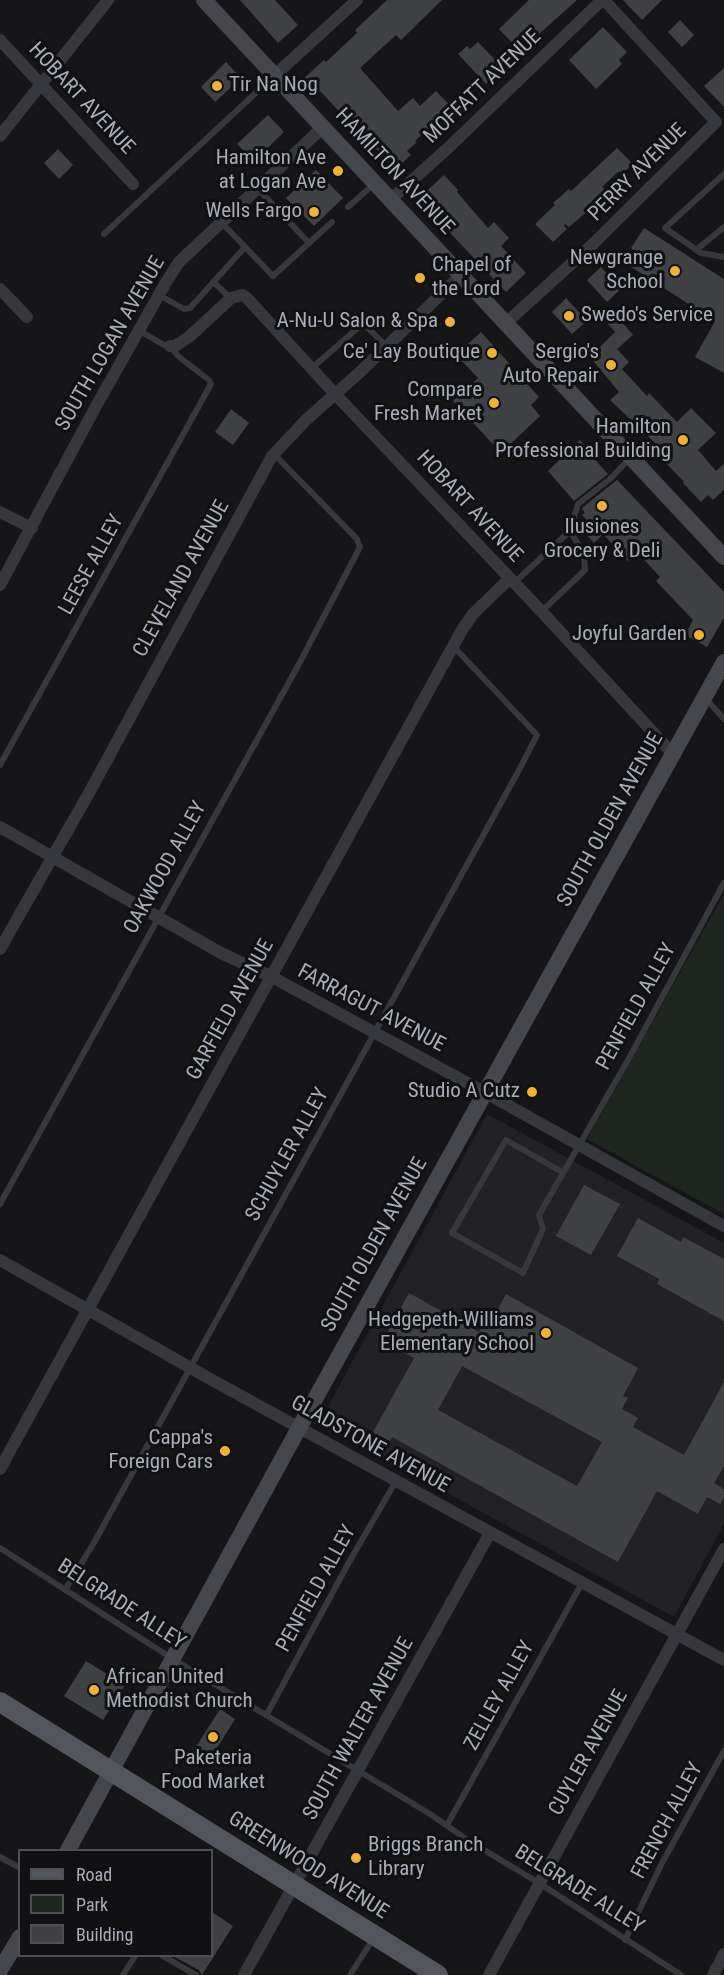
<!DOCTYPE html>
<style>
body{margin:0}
#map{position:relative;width:724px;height:1975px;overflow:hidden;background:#161618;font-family:"Roboto Condensed",sans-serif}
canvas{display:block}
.legend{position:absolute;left:18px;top:1849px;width:195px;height:108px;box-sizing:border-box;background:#111113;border:2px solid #4d4f55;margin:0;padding:8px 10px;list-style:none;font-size:18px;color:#a8adb8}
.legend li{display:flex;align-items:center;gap:12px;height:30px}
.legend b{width:30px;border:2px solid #4d4f55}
</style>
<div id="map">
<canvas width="724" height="1975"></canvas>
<ul class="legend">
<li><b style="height:8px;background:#53555c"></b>Road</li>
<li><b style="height:16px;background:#1e261f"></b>Park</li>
<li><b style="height:16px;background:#404145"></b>Building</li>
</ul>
</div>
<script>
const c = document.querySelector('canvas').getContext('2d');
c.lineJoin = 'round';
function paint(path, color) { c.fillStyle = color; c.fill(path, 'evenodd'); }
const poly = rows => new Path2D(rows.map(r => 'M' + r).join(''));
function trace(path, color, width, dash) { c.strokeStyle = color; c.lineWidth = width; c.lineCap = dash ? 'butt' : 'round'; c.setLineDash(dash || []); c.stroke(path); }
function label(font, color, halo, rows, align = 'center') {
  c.font = font + ' "Roboto Condensed",sans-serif'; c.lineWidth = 6; c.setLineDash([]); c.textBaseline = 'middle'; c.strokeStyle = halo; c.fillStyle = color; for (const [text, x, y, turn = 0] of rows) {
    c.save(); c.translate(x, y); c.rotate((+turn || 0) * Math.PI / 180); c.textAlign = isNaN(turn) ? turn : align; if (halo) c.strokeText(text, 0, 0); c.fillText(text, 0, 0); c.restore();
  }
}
paint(poly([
 [487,1114,724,1243,724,1524,674,1617,319,1423]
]), '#222225');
paint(poly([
 [724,894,724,1214,587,1139]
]), '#1e261f');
paint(poly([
 [240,0,275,0,298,25,278,43],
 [387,0,442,0,401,40,396,35,360,68,398,111,413,98,420,106,436,91,455,111,442,122,439,118,415,141,417,142,407,151,411,155,399,166,395,163,392,166,366,138,363,141,349,126,351,124,320,91,318,93,304,78,324,60,326,62,357,33,355,30],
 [529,0,577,0,520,51,499,29],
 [623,0,662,0,642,20],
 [680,20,694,35,682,47,668,32],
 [603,27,627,52,619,60,622,64,596,89,569,60],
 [478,42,503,68,486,84,458,54,467,46,470,49],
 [226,62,241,78,215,102,201,87],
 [724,68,724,107,704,86],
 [268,115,284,132,254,161,237,144],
 [617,148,633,164,622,174,619,171,602,187,605,189,586,207,589,210,569,227,565,224,564,226,567,229,553,242,535,224,555,205,553,203,569,189,571,191],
 [58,149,73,165,59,179,44,163],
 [316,170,343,198,314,226,286,198],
 [444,175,458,190,457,192,488,228,494,222,509,238,501,246,526,273,506,292,418,199],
 [644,228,724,279,724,373,695,357,715,321,625,263,634,250,631,248],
 [601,267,621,289,607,302,587,280],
 [566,298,587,321,572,334,552,312],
 [616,315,633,335,617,349,629,362,622,369,647,396,649,393,677,422,691,408,716,433,698,450,716,471,724,464,724,490,713,500,708,495,701,502,683,483,684,482,651,447,655,443,610,400,619,392,590,357,615,332,607,323],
 [481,332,539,397,531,405,540,416,501,453,453,401,478,378,456,355],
 [231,409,249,423,233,445,215,432],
 [580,440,589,450,587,451,608,474,574,501,548,471],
 [617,480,724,592,724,618,707,647,685,635,693,620,656,581,660,577,637,552,628,561,603,534,594,543,585,533,593,526,582,515,585,513,582,509,583,507],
 [584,1185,620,1204,591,1255,556,1236],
 [638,1218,681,1242,683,1237,724,1259,724,1321,657,1284,659,1279,617,1256],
 [409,1293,479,1332,486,1319,491,1322,506,1294,638,1368,623,1396,628,1398,622,1409,638,1418,633,1427,684,1455,724,1382,724,1466,714,1483,724,1489,724,1497,720,1504,707,1497,698,1514,657,1491,618,1562,392,1437,390,1441,373,1432,414,1358,383,1341],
 [462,1366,602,1442,577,1486,438,1410],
 [86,1661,125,1685,103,1720,64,1696],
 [220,1709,235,1719,206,1766,190,1756],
 [212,1912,233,1926,202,1975,199,1970,173,1956,212,1956]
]), '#404145');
trace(poly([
 [724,174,665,228,701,253,724,257],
 [258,189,309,243],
 [348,207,374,184],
 [221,222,273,276,332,222],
 [104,234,273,77],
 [696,250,724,227],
 [213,282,231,298],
 [159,295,184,309,190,308,245,247],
 [312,368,360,326,367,327,387,347],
 [514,583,570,531,578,504,610,479,629,459],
 [542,611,585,570,584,554,570,531],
 [706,699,724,719],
 [0,765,211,384,209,380,178,356,170,346,164,345,140,331],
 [562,1172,506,1140,452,1233,523,1273,543,1229,539,1215,628,1060,724,883],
 [0,1204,299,664,360,547,357,539,274,454],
 [0,1548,173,1659,430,1814,469,1841,539,1883,681,1975],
 [65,1590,95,1541,518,772,537,735,453,646],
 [267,1714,348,1564,396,1481],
 [447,1825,582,1583],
 [0,1857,20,1868],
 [625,1940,662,1863,724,1751],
 [163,1956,196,1975],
 [123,1975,135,1956],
 [350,1975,373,1939]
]), '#37383d', 6);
trace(poly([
 [0,40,133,184],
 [274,76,357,0],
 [0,136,108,0],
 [389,201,448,148,602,0],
 [0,289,27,317],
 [506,323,593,244,716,122,604,0],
 [170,346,175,346,189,337,231,298,242,295,246,297,335,394,542,612,674,755],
 [0,512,32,528],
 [0,585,95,408,165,284,179,262,322,128],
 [0,827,221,953,272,977,486,1093,724,1226],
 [0,949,89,793,272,456,306,420,359,373,460,276],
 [0,1260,212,1380,724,1660],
 [0,1469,462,630,473,614,509,579],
 [244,1975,490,1533],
 [489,1975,724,1549],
 [713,1975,724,1954]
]), '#37383d', 12);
trace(poly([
 [204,0,724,557],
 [68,1850,299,1428,724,662],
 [0,1970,20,1937]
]), '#45474d', 16);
trace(poly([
 [0,1702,438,1975]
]), '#53555c', 20);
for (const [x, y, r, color] of [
 [217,86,6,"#f2b134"],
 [338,171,6,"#f2b134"],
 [314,212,6,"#f2b134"],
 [675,271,6,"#f2b134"],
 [420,278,6,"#f2b134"],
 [569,316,6,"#f2b134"],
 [450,322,6,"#f2b134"],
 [492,353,6,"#f2b134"],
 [611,365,6,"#f2b134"],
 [494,403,6,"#f2b134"],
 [683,440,6,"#f2b134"],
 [602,506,6,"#f2b134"],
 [699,635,6,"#f2b134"],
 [532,1092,6,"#f2b134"],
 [546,1333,6,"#f2b134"],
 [225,1451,6,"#f2b134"],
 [94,1690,6,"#f2b134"],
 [213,1737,6,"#f2b134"],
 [356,1858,6,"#f2b134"]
]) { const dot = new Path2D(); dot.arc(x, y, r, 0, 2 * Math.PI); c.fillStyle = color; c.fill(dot); trace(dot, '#111113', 2); }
label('21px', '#a8adb8', '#111113', [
 ["Tir Na Nog",229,86,"left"],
 ["Hamilton Ave",326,159],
 ["at Logan Ave",326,183],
 ["Wells Fargo",302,212],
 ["Newgrange",663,259],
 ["School",663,283],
 ["Chapel of",432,266,"left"],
 ["the Lord",432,290,"left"],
 ["Swedo's Service",581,316,"left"],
 ["A-Nu-U Salon & Spa",438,322],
 ["Ce' Lay Boutique",480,353],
 ["Sergio's",599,353],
 ["Auto Repair",599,377],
 ["Compare",482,391],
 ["Fresh Market",482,415],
 ["Hamilton",671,428],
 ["Professional Building",671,452],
 ["Ilusiones",602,528,"center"],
 ["Grocery & Deli",602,552,"center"],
 ["Joyful Garden",687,635],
 ["Studio A Cutz",520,1092],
 ["Hedgepeth-Williams",534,1321],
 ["Elementary School",534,1345],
 ["Cappa's",213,1439],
 ["Foreign Cars",213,1463],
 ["African United",106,1678,"left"],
 ["Methodist Church",106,1702,"left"],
 ["Paketeria",213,1759,"center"],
 ["Food Market",213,1783,"center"],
 ["Briggs Branch",368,1846,"left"],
 ["Library",368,1870,"left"]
], 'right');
label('21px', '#a8adb8', '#111113', [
 ["MOFFATT AVENUE",483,87,-44],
 ["HOBART AVENUE",81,99,47],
 ["HAMILTON AVENUE",394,172,47],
 ["PERRY AVENUE",638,173,-45],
 ["SOUTH LOGAN AVENUE",111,344,-60],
 ["HOBART AVENUE",469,507,47],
 ["LEESE ALLEY",92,565,-61],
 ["CLEVELAND AVENUE",182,579,-61],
 ["SOUTH OLDEN AVENUE",611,820,-61],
 ["OAKWOOD ALLEY",166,868,-61],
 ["PENFIELD ALLEY",637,1007,-61],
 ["FARRAGUT AVENUE",371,1009,28],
 ["GARFIELD AVENUE",231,1010,-61],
 ["SCHUYLER ALLEY",288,1155,-61],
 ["SOUTH OLDEN AVENUE",375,1245,-61],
 ["GLADSTONE AVENUE",370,1445,29],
 ["PENFIELD ALLEY",317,1589,-61],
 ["BELGRADE ALLEY",121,1605,33],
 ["ZELLEY ALLEY",500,1696,-61],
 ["SOUTH WALTER AVENUE",359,1729,-61],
 ["CUYLER AVENUE",589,1753,-61],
 ["FRENCH ALLEY",668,1821,-62],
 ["GREENWOOD AVENUE",308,1866,32],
 ["BELGRADE ALLEY",579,1890,32]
]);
</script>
